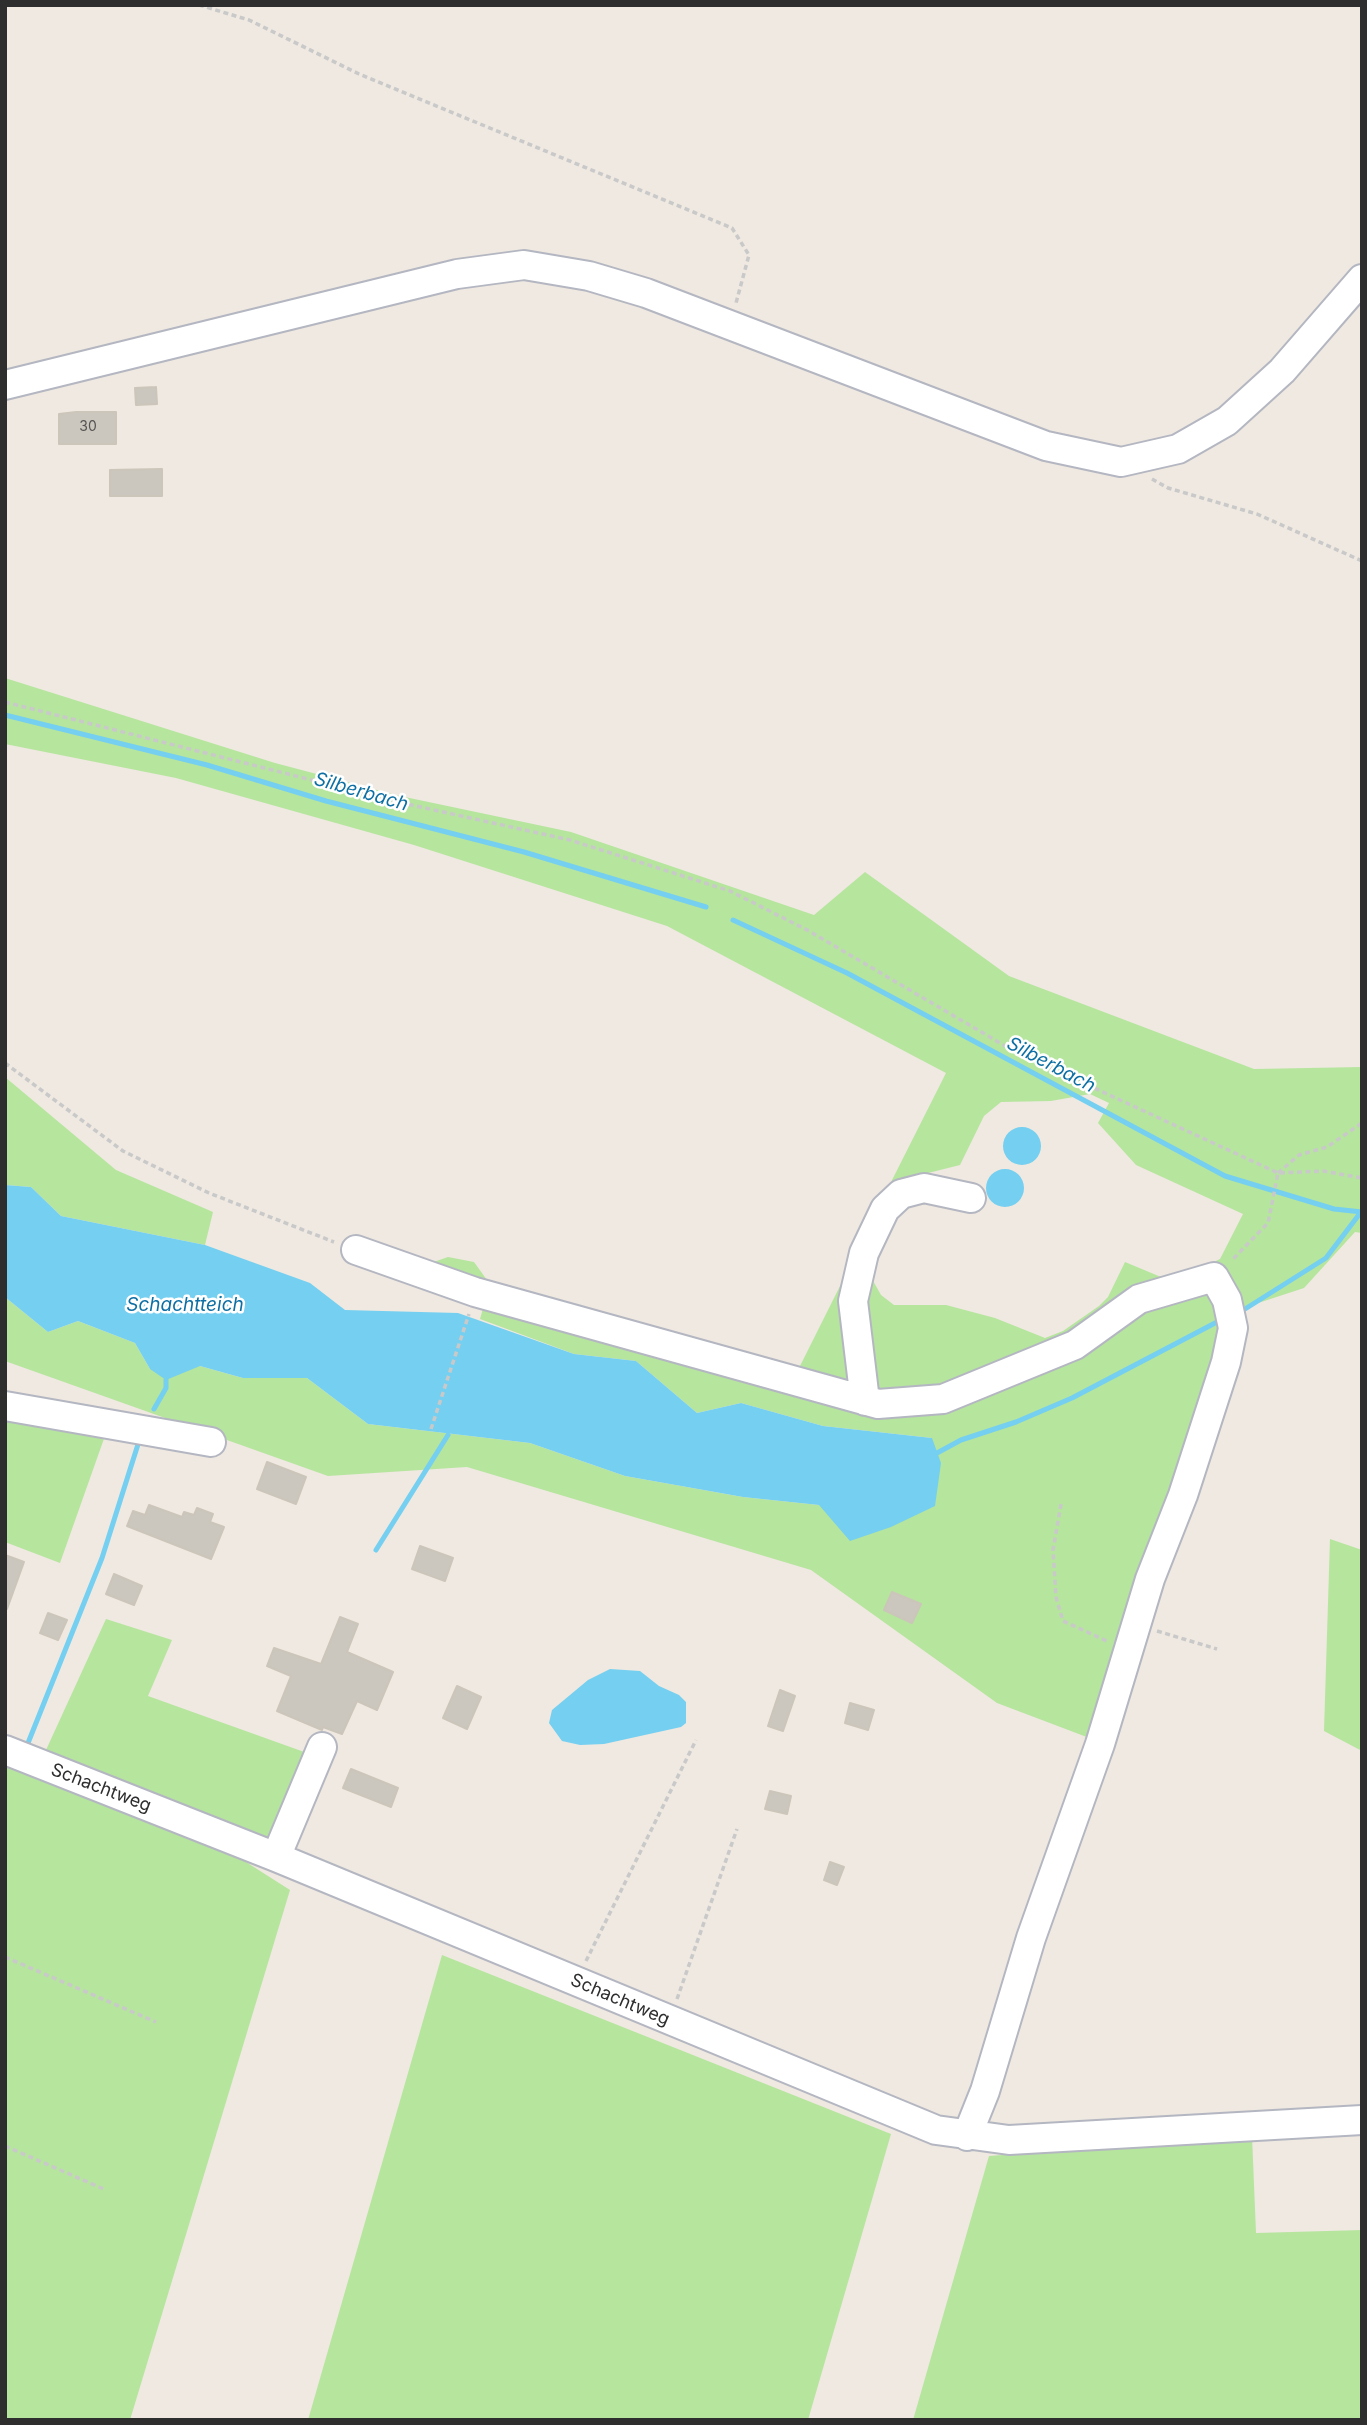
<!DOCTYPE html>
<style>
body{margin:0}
#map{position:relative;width:1367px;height:2425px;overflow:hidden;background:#efe9e1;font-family:Inter,sans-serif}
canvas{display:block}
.frame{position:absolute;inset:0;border:7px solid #2e2e2e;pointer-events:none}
</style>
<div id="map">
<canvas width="1367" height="2425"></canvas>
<div class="frame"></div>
</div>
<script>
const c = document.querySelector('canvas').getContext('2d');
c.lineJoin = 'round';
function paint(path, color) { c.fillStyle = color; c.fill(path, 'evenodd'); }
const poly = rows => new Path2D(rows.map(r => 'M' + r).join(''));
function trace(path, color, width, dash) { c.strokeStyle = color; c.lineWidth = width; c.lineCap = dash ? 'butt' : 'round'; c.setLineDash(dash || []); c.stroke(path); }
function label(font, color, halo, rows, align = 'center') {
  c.font = font + ' Inter,sans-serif'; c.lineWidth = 5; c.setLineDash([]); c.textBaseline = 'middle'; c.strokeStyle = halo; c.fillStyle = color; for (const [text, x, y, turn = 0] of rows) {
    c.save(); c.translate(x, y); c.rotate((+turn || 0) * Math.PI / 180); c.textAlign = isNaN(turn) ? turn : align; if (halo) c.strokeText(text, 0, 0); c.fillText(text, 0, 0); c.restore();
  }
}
paint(poly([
 [5,678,275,763,400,796,571,832,814,915,865,872,1009,976,1254,1069,1362,1067,1362,1233,1355,1232,1304,1288,1249,1306,1216,1308,1222,1326,1188,1443,1141,1560,1120,1663,1092,1739,997,1703,811,1570,467,1467,328,1476,5,1361,5,1297,48,1332,78,1321,135,1343,150,1369,200,1366,243,1378,307,1378,368,1424,530,1443,625,1476,743,1497,819,1505,932,1438,823,1426,741,1403,697,1413,636,1361,574,1354,480,1319,484,1305,422,1266,448,1257,474,1262,487,1280,797,1372,847,1272,872,1279,881,1295,894,1305,946,1305,995,1318,1045,1338,1063,1331,1099,1306,1108,1297,1125,1262,1173,1282,1220,1259,1243,1214,1136,1165,1098,1123,1109,1103,1090,1094,1051,1101,1001,1102,984,1116,960,1165,924,1174,885,1194,946,1073,667,926,414,845,176,778,5,744],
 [5,1077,116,1170,213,1212,205,1245,61,1216,31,1187,5,1185],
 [5,1415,106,1433,60,1563,5,1542],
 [1330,1539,1362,1550,1362,1751,1324,1731],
 [106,1619,172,1640,148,1696,307,1753,272,1848,46,1750],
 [5,1756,224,1848,290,1890,130,2420,5,2420],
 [442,1955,891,2134,808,2420,308,2420],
 [1252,2136,1256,2233,1362,2230,1362,2420,913,2420,989,2156]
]), '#b6e59e');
paint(poly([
 '1003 1146a19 19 0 1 1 38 0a19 19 0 1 1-38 0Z',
 '986 1188a19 19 0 1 1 38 0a19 19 0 1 1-38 0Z',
 [5,1185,31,1187,61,1216,205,1245,310,1283,345,1310,458,1313,574,1354,636,1361,697,1413,741,1403,823,1426,932,1438,941,1463,935,1506,891,1527,850,1541,819,1505,743,1497,625,1476,530,1443,368,1424,307,1378,243,1378,200,1366,166,1380,150,1369,135,1343,78,1321,48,1332,5,1297],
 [610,1669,640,1671,659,1686,679,1695,686,1702,686,1723,681,1727,604,1744,580,1745,562,1741,549,1723,552,1710,588,1680]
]), '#75cff0');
trace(poly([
 [5,715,207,765,326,801,524,852,706,907],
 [733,920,847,973,1225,1176,1334,1209,1362,1212],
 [1245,1309,1326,1258,1361,1212],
 [154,1409,166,1388,166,1380],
 [937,1453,961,1440,1016,1422,1072,1398,1217,1322],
 [376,1550,448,1435],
 [28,1743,102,1558,140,1438]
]), '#75cff0', 5);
const building = poly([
 [156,387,157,404,136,405,135,388,156,387],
 [76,412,116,412,116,444,59,444,59,414,76,412],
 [162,469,162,496,110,496,110,470,162,469],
 [267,1462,306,1477,296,1504,257,1489,267,1462],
 [149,1505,182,1517,184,1512,194,1515,197,1508,213,1514,210,1522,224,1527,211,1559,127,1526,133,1511,145,1515,149,1505],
 [420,1546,453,1558,445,1581,412,1569,420,1546],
 [5,1555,24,1562,7,1609,5,1609,5,1555],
 [114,1574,142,1586,134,1605,106,1594,114,1574],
 [892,1592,921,1604,912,1623,884,1610,892,1592],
 [48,1613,67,1620,58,1640,40,1633,48,1613],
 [340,1617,358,1624,347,1652,393,1672,377,1710,357,1701,342,1734,323,1727,322,1730,277,1711,291,1676,267,1666,274,1648,321,1664,340,1617],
 [457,1686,481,1697,467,1729,443,1718,457,1686],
 [780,1690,795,1696,783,1731,768,1726,780,1690],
 [850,1703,874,1710,868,1730,845,1723,850,1703],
 [351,1769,398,1788,391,1807,343,1788,351,1769],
 [770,1791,791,1796,787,1814,765,1809,770,1791],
 [830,1862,844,1867,837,1885,824,1880,830,1862]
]);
paint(building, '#cbc7bf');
trace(building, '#cbc5ba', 2);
const minor = poly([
 [5,385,457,274,524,265,589,276,646,293,1046,446,1121,462,1178,449,1227,421,1282,371,1362,279],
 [356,1250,475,1292,878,1404,943,1399,1075,1345,1139,1299,1214,1277,1227,1300,1233,1328,1226,1362,1183,1495,1150,1579,1100,1744,1031,1938,985,2091,967,2136],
 [865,1401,853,1301,864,1253,885,1209,901,1194,924,1188,971,1198],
 [5,1406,211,1442],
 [5,1750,276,1857,936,2130,1009,2140,1362,2120],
 [276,1857,322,1747]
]);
trace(minor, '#b4b7c1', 32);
trace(poly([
 [199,5,249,20,359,74,732,228,749,255,736,303],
 [1152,479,1168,488,1257,514,1362,561],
 [5,702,398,802,570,840,730,891,809,931,1012,1050,1278,1173,1268,1223,1231,1261],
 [5,1063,123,1151,209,1193,334,1242],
 [1278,1173,1299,1155,1327,1147,1362,1123],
 [1280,1173,1323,1171,1362,1178],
 [431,1429,469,1314],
 [1061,1504,1053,1550,1056,1597,1063,1621,1109,1642],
 [1157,1631,1217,1649],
 [5,1957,156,2022],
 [586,1961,696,1740],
 [677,1999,737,1829],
 [5,2146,106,2190]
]), '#c9c9c9', 3.5, [5, 3.5]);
trace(minor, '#fff', 28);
label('14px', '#555452', null, [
 ["30",88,427]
]);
label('18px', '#2e2e2e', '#fff', [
 ["Schachtweg",101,1788,21],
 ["Schachtweg",620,2000,23]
]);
label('italic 19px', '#0d6fa3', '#fff', [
 ["Silberbach",361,792,16],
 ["Silberbach",1051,1065,28],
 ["Schachtteich",185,1305]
]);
</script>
